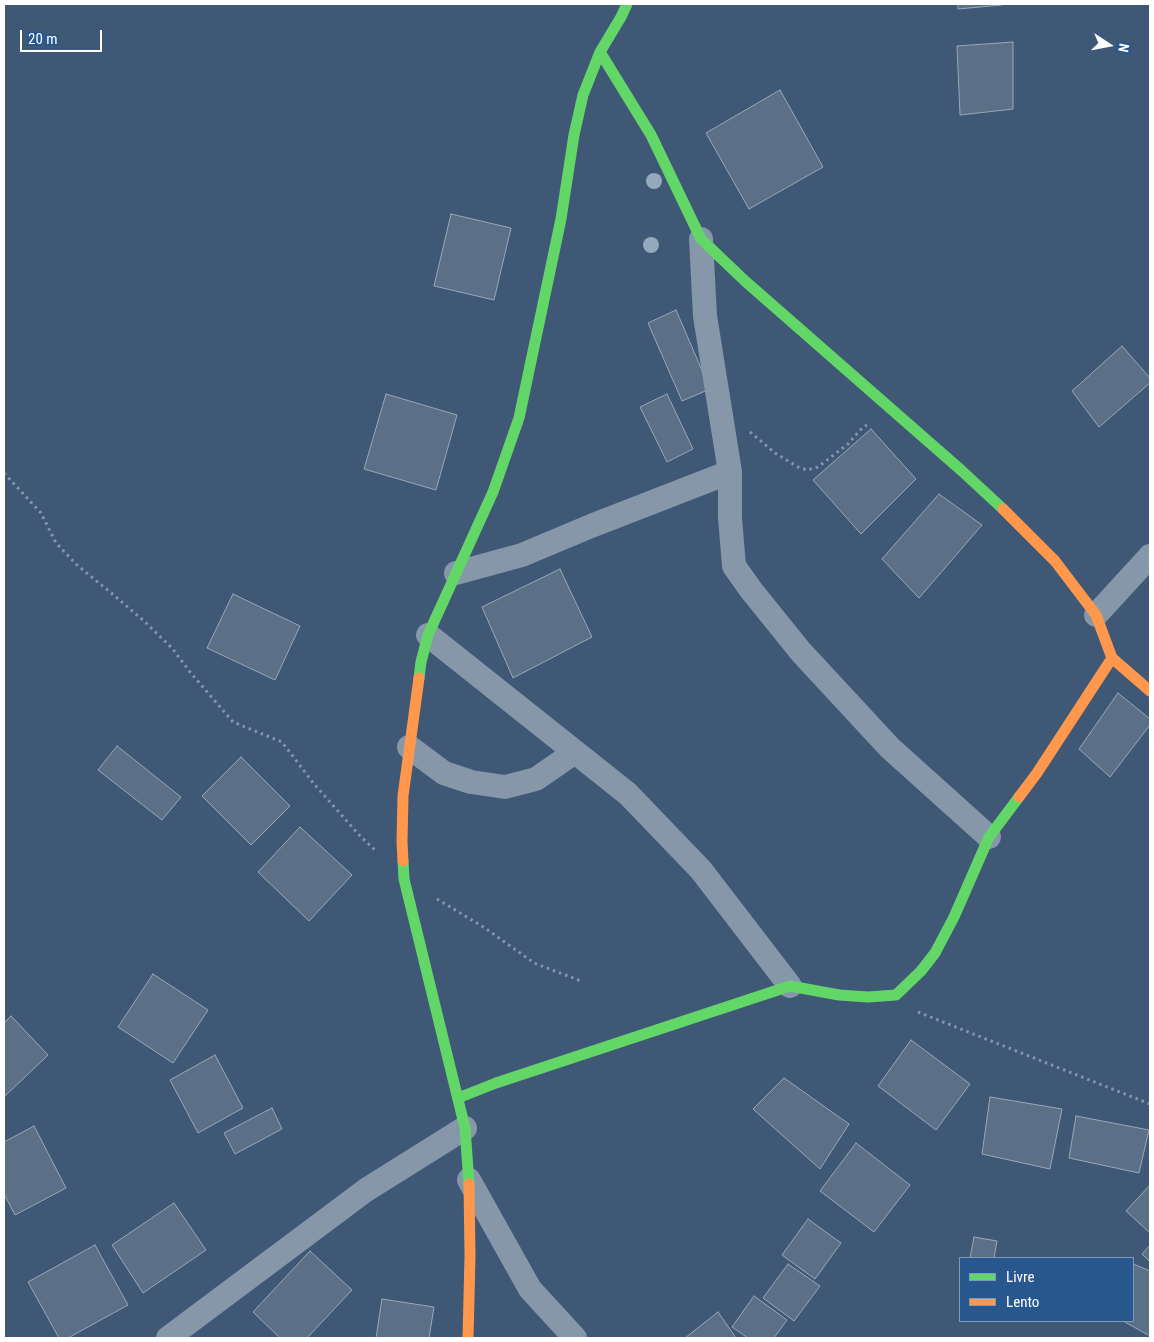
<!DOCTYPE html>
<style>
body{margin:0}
#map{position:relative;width:1154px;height:1342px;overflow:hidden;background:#3e5876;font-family:"Roboto Condensed",sans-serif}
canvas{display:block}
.frame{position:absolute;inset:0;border:5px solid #fff;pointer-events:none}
.legend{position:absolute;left:959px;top:1257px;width:175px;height:65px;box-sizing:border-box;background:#27578d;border:1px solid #7d9abb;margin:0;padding:6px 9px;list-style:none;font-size:15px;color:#fff}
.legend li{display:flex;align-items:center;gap:10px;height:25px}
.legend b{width:25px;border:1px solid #7d9abb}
.north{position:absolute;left:1084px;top:20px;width:50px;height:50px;-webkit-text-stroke:4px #27578d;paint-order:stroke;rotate:101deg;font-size:14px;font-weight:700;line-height:20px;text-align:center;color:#fff}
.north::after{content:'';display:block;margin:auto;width:18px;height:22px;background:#fff;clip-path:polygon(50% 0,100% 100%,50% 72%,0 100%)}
.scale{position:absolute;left:20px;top:30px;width:82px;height:22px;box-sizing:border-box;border:2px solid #fff;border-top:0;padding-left:6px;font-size:15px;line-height:18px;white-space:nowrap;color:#fff;-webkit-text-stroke:4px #27578d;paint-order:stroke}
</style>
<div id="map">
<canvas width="1154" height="1342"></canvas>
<div class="frame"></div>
<ul class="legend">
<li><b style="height:6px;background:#63d668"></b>Livre</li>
<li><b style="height:6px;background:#ff974d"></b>Lento</li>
</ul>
<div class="north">N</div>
<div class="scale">20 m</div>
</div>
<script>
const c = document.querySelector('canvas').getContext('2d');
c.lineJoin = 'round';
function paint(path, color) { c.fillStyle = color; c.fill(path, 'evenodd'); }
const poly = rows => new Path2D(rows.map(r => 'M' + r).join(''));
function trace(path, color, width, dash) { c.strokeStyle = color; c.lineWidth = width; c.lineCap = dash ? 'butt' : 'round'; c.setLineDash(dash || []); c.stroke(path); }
const building = poly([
 [958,4,1002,4,1002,5,958,9,958,4],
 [1013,42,1013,109,960,115,957,46,1013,42],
 [780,90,823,167,749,209,706,133,780,90],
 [451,214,511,228,494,300,434,286,451,214],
 [676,310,710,389,682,401,648,323,676,310],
 [1122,346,1150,378,1150,383,1099,427,1072,391,1122,346],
 [386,394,457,415,436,490,364,469,386,394],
 [667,394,693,449,667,462,640,407,667,394],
 [871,429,916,479,861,534,813,480,871,429],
 [939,494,982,525,919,598,882,559,939,494],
 [560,569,592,637,513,678,482,607,560,569],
 [233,594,300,626,275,680,207,648,233,594],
 [1118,693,1150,719,1150,725,1110,777,1079,749,1118,693],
 [117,746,181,797,162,820,98,770,117,746],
 [241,757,290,806,251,845,202,796,241,757],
 [300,827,352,875,309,921,258,872,300,827],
 [153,974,208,1010,173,1063,118,1027,153,974],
 [11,1016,48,1055,4,1097,4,1023,11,1016],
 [911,1040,970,1084,936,1130,878,1086,911,1040],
 [215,1055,243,1108,198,1133,170,1080,215,1055],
 [784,1078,849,1124,820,1169,753,1109,784,1078],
 [990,1097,1062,1109,1050,1169,982,1154,990,1097],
 [272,1108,282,1129,235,1154,224,1133,272,1108],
 [1076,1116,1149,1130,1139,1173,1069,1158,1076,1116],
 [34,1126,66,1188,15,1215,4,1194,4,1142,34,1126],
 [856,1143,910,1185,874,1232,820,1191,856,1143],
 [1150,1185,1150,1233,1126,1211,1150,1185],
 [174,1203,206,1250,143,1293,112,1245,174,1203],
 [808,1219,841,1243,815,1279,782,1255,808,1219],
 [974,1237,997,1241,994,1258,970,1258,974,1237],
 [95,1245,128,1305,68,1338,59,1338,28,1282,95,1245],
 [1150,1245,1150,1262,1142,1254,1150,1245],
 [310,1251,352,1290,307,1338,280,1338,253,1312,310,1251],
 [788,1264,820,1286,794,1321,763,1298,788,1264],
 [1133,1264,1150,1271,1150,1336,1123,1321,1133,1321,1133,1264],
 [754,1296,787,1320,774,1338,748,1338,732,1327,754,1296],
 [382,1299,434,1307,429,1338,376,1338,382,1299],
 [718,1312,736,1338,685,1338,718,1312]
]);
paint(building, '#5b7087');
trace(building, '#99a8b8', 1);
trace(poly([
 [750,432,775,453,798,467,807,470,818,467,848,444,862,428,867,425],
 [4,473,41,513,56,543,77,565,110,592,144,621,172,648,190,672,233,722,282,742,314,784,361,837,375,850],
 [437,899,485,928,534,963,581,981],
 [918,1012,1150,1104]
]), '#8597a9', 3, [2.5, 4]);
trace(poly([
 [701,239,705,316,730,472,730,518,734,566,751,590,801,652,890,748,989,837],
 [456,573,522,555,591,526,730,472],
 [1096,615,1150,556],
 [428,635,628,794,701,870,790,986],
 [409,747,444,773,471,782,505,787,536,779,575,752],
 [469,1180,530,1289,575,1338],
 [168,1338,366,1190,465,1128]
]), '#8597a9', 24);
trace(poly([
 [600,52,651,135,701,239,745,281,962,471,1003,509],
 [419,678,421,662,428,635,493,492,519,418,561,219,574,135,583,95,600,52,621,17,627,4],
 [403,861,404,879,465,1128,469,1184],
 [458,1098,496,1083,790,986,839,995,868,997,896,995,921,971,935,953,954,917,989,837,1019,797]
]), '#63d668', 11);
trace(poly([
 [1003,509,1055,561,1096,615,1112,658,1150,691],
 [1019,797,1037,773,1112,658],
 [403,861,402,842,403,796,419,678],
 [468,1338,470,1256,469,1184]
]), '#ff974d', 11);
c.fillStyle = '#94a8be';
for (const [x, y] of [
 [654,181],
 [651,245]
]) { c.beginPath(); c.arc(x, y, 8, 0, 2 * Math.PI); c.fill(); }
</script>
